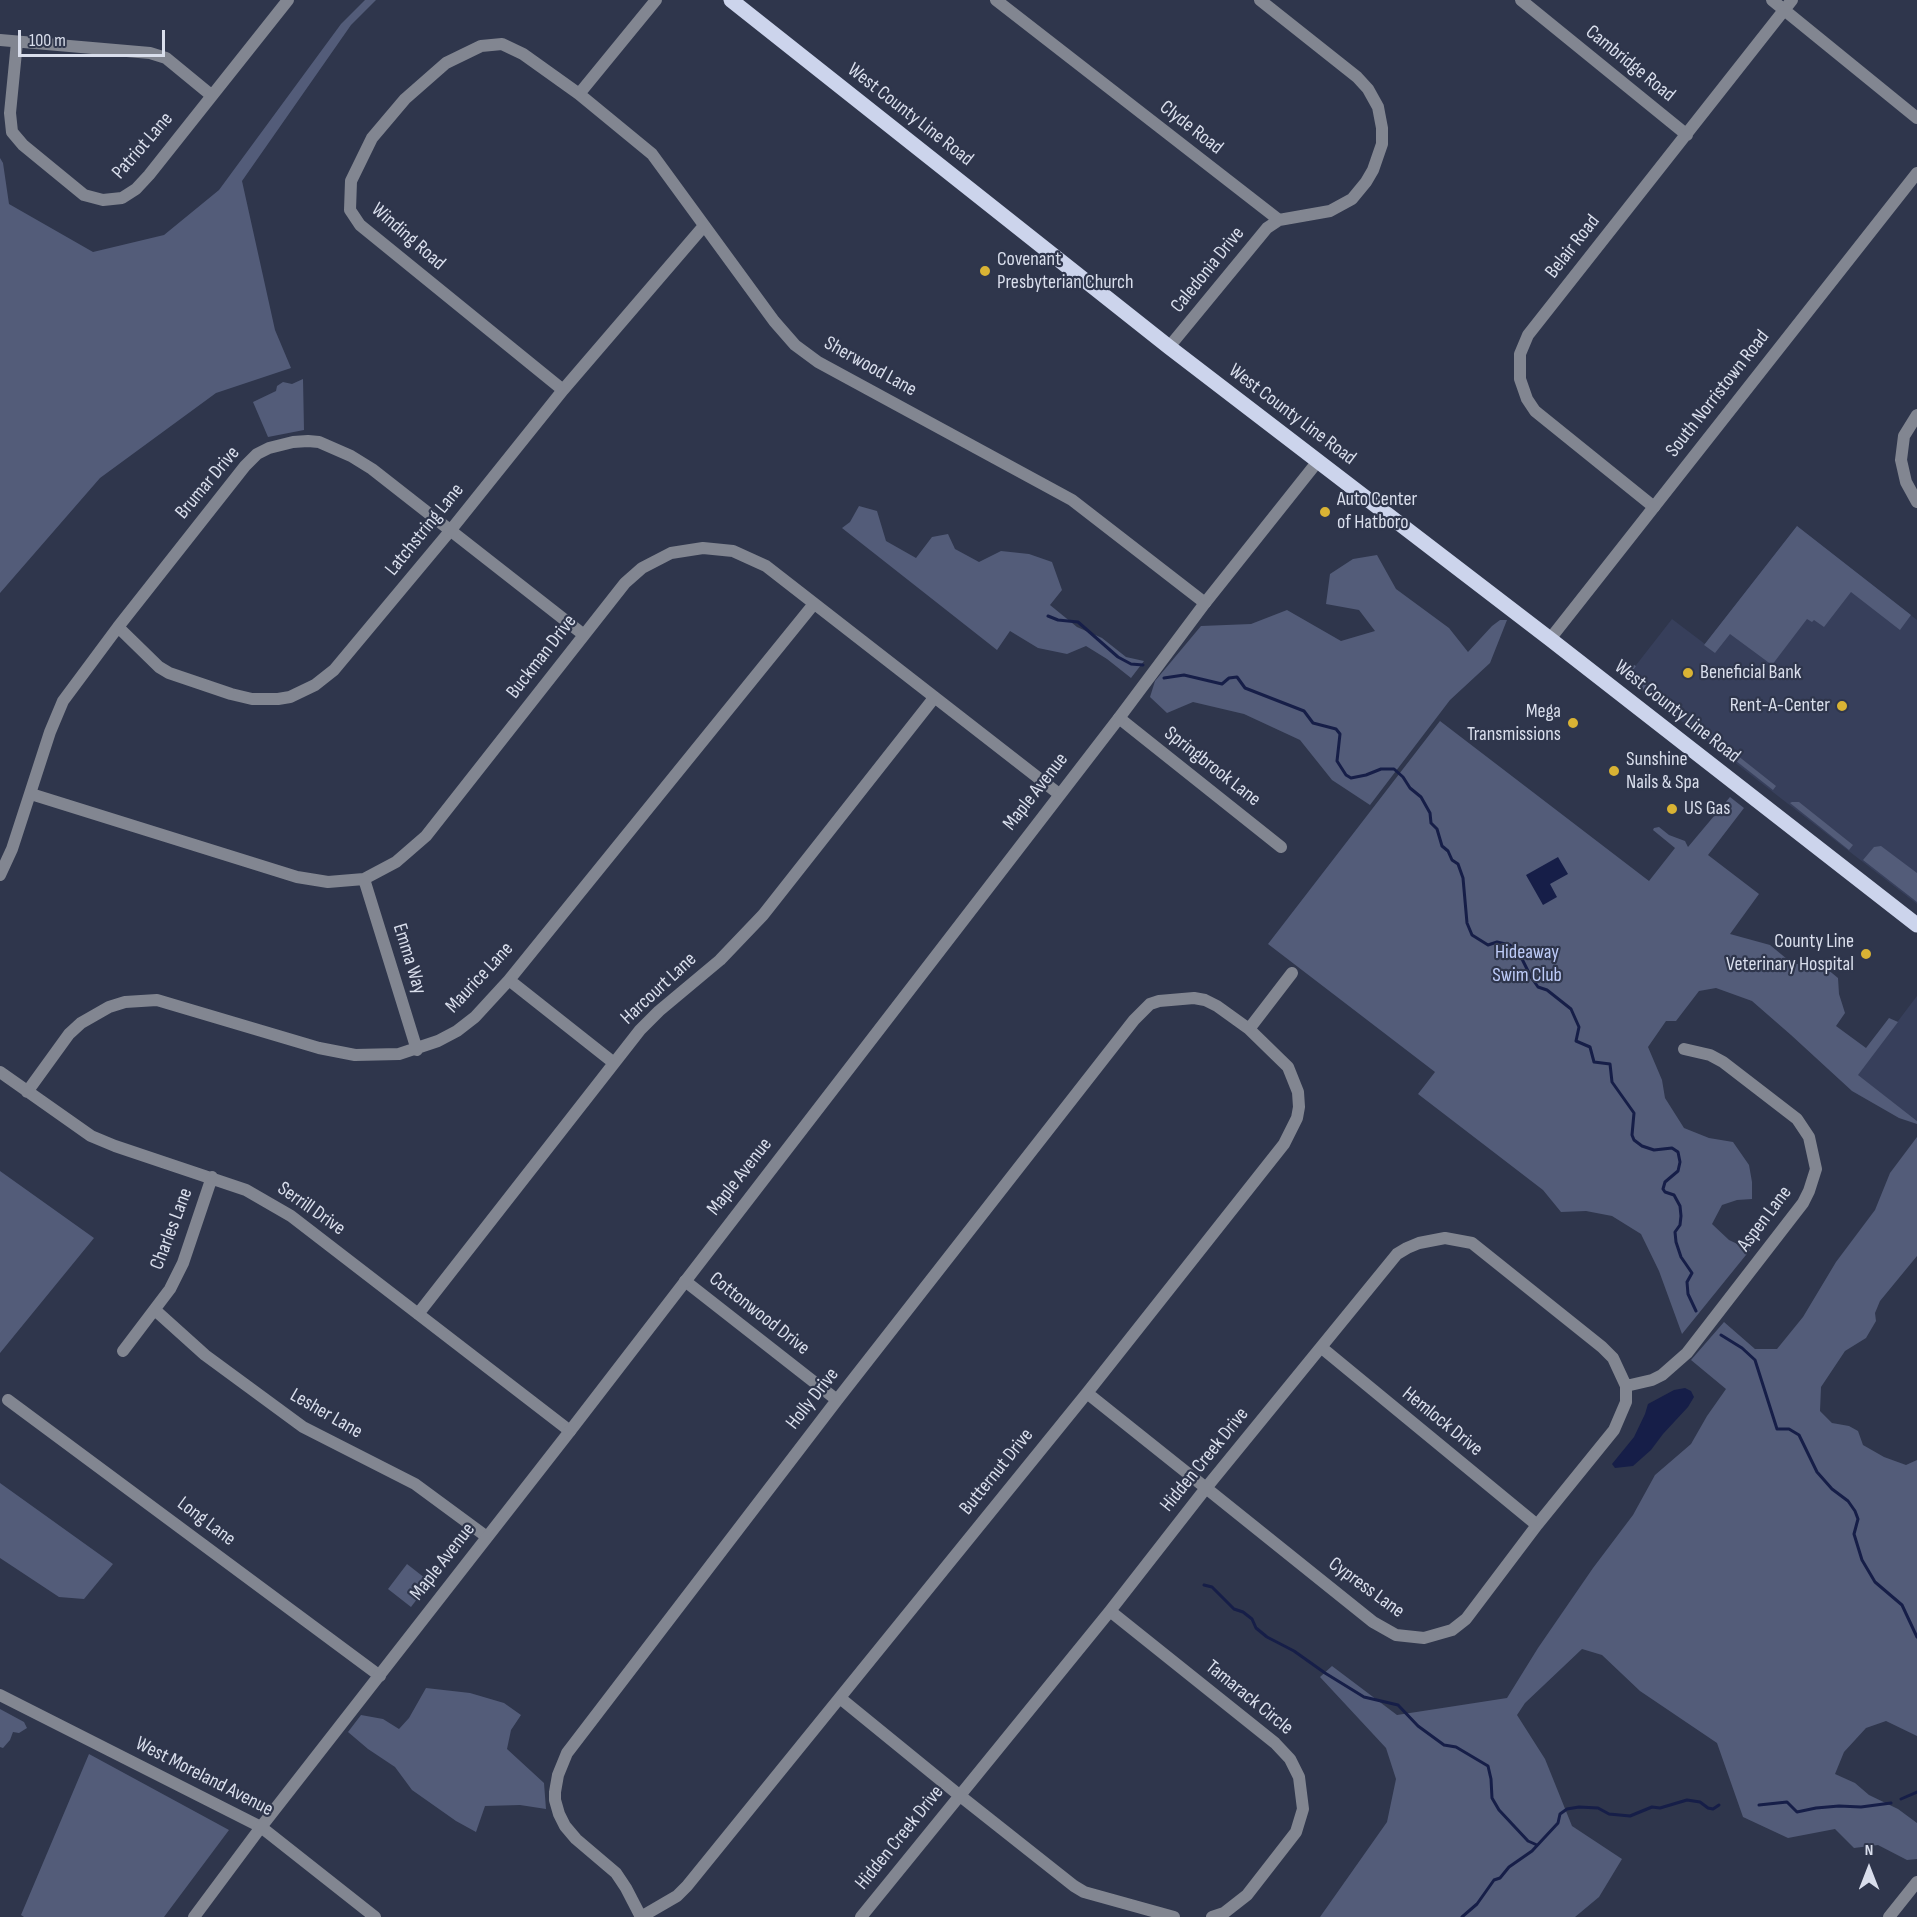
<!DOCTYPE html>
<style>
body{margin:0}
#map{position:relative;width:1917px;height:1917px;overflow:hidden;background:#2f364c;font-family:"Sofia Sans Condensed",sans-serif}
canvas{display:block}
.north{position:absolute;left:1839px;top:1839px;width:60px;height:60px;-webkit-text-stroke:4px #2f364c;paint-order:stroke;rotate:0deg;font-size:16px;font-weight:700;line-height:24px;text-align:center;color:#d9deec}
.north::after{content:'';display:block;margin:auto;width:21px;height:27px;background:#d9deec;clip-path:polygon(50% 0,100% 100%,50% 72%,0 100%)}
.scale{position:absolute;left:18px;top:30px;width:147px;height:27px;box-sizing:border-box;border:3px solid #d9deec;border-top:0;padding-left:8px;font-size:18px;line-height:21px;white-space:nowrap;color:#d9deec;-webkit-text-stroke:4px #2f364c;paint-order:stroke}
</style>
<div id="map">
<canvas width="1917" height="1917"></canvas>
<div class="north">N</div>
<div class="scale">100 m</div>
</div>
<script>
const c = document.querySelector('canvas').getContext('2d');
c.lineJoin = 'round';
function paint(path, color) { c.fillStyle = color; c.fill(path, 'evenodd'); }
const poly = rows => new Path2D(rows.map(r => 'M' + r).join(''));
function trace(path, color, width, dash) { c.strokeStyle = color; c.lineWidth = width; c.lineCap = dash ? 'butt' : 'round'; c.setLineDash(dash || []); c.stroke(path); }
function label(font, color, halo, rows, align = 'center') {
  c.font = font + ' "Sofia Sans Condensed",sans-serif'; c.lineWidth = 4.5; c.setLineDash([]); c.textBaseline = 'middle'; c.strokeStyle = halo; c.fillStyle = color; for (const [text, x, y, turn = 0] of rows) {
    c.save(); c.translate(x, y); c.rotate((+turn || 0) * Math.PI / 180); c.textAlign = isNaN(turn) ? turn : align; if (halo) c.strokeText(text, 0, 0); c.fillText(text, 0, 0); c.restore();
  }
}
paint(poly([
 [1797,526,1917,620,1917,904,1626,678,1672,619,1705,644],
 [1917,996,1917,1121,1857,1075]
]), '#373f5b');
paint(poly([
 [365,0,376,0,351,25,242,181,275,330,291,368,216,393,100,478,0,593,0,158,3,163,9,204,93,252,164,235,219,190,341,24],
 [303,379,304,430,268,437,253,402,276,391,277,386,283,382,292,384],
 [859,506,877,511,886,541,916,558,932,537,948,534,955,549,979,562,1001,551,1029,554,1052,562,1062,590,1050,605,1077,627,1102,638,1126,657,1144,661,1131,678,1107,659,1086,646,1067,654,1038,648,1010,631,997,650,842,528,850,522],
 [1797,526,1911,615,1900,630,1851,592,1824,627,1814,620,1812,622,1807,619,1772,665,1730,634,1715,653,1704,645],
 [1377,555,1396,589,1449,628,1468,652,1492,626,1500,620,1507,620,1490,663,1450,700,1370,805,1332,780,1300,740,1244,714,1193,702,1167,713,1150,697,1155,681,1201,626,1251,624,1287,610,1341,641,1375,631,1359,610,1326,604,1330,574,1353,559],
 [1634,665,1636,666,1631,673,1675,707,1672,712,1627,677,1628,670],
 [1440,721,1649,881,1675,848,1653,830,1654,828,1659,827,1669,835,1685,841,1688,847,1730,797,1744,808,1708,855,1759,894,1730,934,1770,945,1793,964,1821,964,1838,978,1839,994,1845,1013,1836,1026,1866,1048,1889,1018,1898,1022,1858,1075,1917,1121,1917,1124,1899,1118,1852,1091,1791,1035,1752,1001,1716,988,1699,991,1676,1021,1666,1021,1648,1047,1662,1080,1665,1098,1684,1128,1709,1138,1733,1142,1749,1165,1752,1182,1752,1199,1737,1200,1722,1205,1712,1224,1729,1240,1750,1250,1682,1334,1659,1271,1641,1234,1612,1216,1586,1211,1561,1212,1543,1190,1418,1094,1435,1072,1268,944],
 [1694,721,1776,786,1773,790,1689,724],
 [1792,802,1799,802,1853,845,1849,850,1790,803],
 [1881,846,1917,873,1917,902,1863,860,1874,847],
 [1917,1137,1917,1256,1880,1301,1875,1313,1876,1321,1866,1338,1845,1351,1821,1387,1820,1411,1832,1423,1849,1426,1858,1431,1863,1445,1884,1457,1906,1465,1917,1460,1917,1736,1886,1721,1866,1728,1844,1752,1835,1774,1855,1783,1869,1795,1898,1809,1917,1823,1917,1859,1907,1860,1878,1845,1854,1848,1835,1829,1788,1838,1743,1817,1717,1743,1640,1691,1602,1655,1582,1649,1525,1703,1517,1715,1545,1759,1572,1826,1622,1859,1599,1897,1575,1917,1320,1917,1387,1822,1396,1779,1386,1748,1320,1677,1332,1666,1397,1715,1507,1698,1538,1648,1593,1568,1633,1515,1655,1475,1691,1444,1707,1416,1726,1389,1691,1360,1724,1322,1755,1349,1777,1349,1803,1317,1836,1262,1875,1210,1890,1173],
 [0,1171,94,1238,0,1353],
 [0,1483,113,1564,84,1599,59,1597,0,1558],
 [407,1564,430,1582,411,1607,388,1589],
 [426,1688,470,1693,504,1703,521,1715,511,1730,507,1749,544,1783,546,1809,520,1805,485,1806,476,1832,456,1821,412,1790,395,1767,368,1749,348,1732,361,1715,383,1719,399,1729,409,1718],
 [0,1709,24,1722,27,1728,19,1733,13,1732,10,1740,3,1748,0,1747],
 [89,1754,229,1830,164,1917,24,1917,21,1915]
]), '#535c79');
paint(poly([
 [1558,857,1568,874,1550,884,1557,897,1543,905,1526,875],
 [1685,1388,1691,1391,1694,1397,1688,1407,1663,1434,1651,1450,1633,1466,1615,1468,1612,1464,1634,1437,1645,1414,1648,1404,1674,1390]
]), '#161e48');
trace(poly([
 [1048,616,1058,620,1078,622,1118,657,1131,664,1143,665],
 [1164,678,1184,675,1222,684,1229,678,1237,677,1245,688,1304,711,1313,723,1336,729,1340,734,1337,761,1346,775,1351,778,1366,775,1381,769,1394,769,1403,777,1410,788,1421,797,1430,813,1431,823,1437,829,1442,846,1448,851,1452,860,1458,864,1463,878,1467,923,1472,935,1488,945,1497,942,1510,945,1519,953,1531,977,1538,987,1547,990,1571,1009,1579,1027,1576,1041,1590,1047,1594,1062,1610,1064,1612,1082,1634,1113,1632,1135,1634,1140,1642,1146,1654,1150,1672,1148,1678,1152,1680,1162,1678,1171,1665,1182,1663,1189,1665,1192,1674,1195,1680,1206,1681,1216,1680,1225,1675,1232,1676,1242,1681,1257,1692,1273,1687,1282,1688,1294,1696,1311],
 [1721,1335,1742,1348,1755,1360,1777,1429,1789,1429,1799,1435,1817,1472,1832,1489,1848,1501,1855,1511,1858,1519,1854,1534,1862,1560,1875,1582,1902,1605,1917,1637],
 [1204,1585,1212,1587,1234,1609,1243,1612,1252,1619,1256,1628,1267,1637,1294,1651,1325,1673,1364,1697,1398,1705,1418,1726,1444,1745,1456,1747,1488,1766,1491,1779,1492,1798,1499,1810,1528,1841,1537,1845],
 [1901,1799,1917,1792],
 [1759,1805,1787,1802,1797,1812,1816,1808,1839,1806,1861,1807,1891,1803],
 [1462,1917,1477,1904,1494,1880,1500,1878,1509,1867,1532,1851,1558,1823,1560,1814,1567,1809,1579,1807,1598,1808,1609,1814,1630,1816,1652,1807,1660,1808,1687,1800,1700,1802,1708,1808,1713,1809,1719,1805]
]), '#161e48', 3);
trace(poly([
 [996,0,1279,220,1330,211,1352,199,1366,182,1373,170,1382,144,1382,128,1378,107,1368,89,1357,77,1260,0],
 [1521,0,1687,135],
 [1772,0,1917,118],
 [0,40,150,53,166,58,211,95],
 [17,42,10,113,12,132,23,145,84,195,103,200,122,198,136,189,149,175,288,0],
 [579,94,656,0],
 [1169,347,1267,228,1279,220],
 [563,390,360,225,350,210,351,181,372,138,405,99,446,63,481,46,502,44,523,54,579,94,652,154,774,321,795,345,818,362,1072,500,1205,603],
 [1917,415,1904,436,1901,460,1906,482,1917,502],
 [1654,507,1535,411,1527,399,1520,379,1520,354,1528,335,1792,0],
 [118,627,159,667,169,673,231,694,252,699,278,699,290,697,315,685,334,670,450,531,563,390,703,227],
 [1119,718,1281,847],
 [31,794,297,877,328,882,364,879,396,862,426,836,625,583,642,568,671,553,703,548,733,551,766,566,1059,794],
 [0,875,12,849,50,732,63,701,118,627,245,466,257,454,269,448,293,442,308,441,319,442,351,456,372,469,584,635],
 [364,879,417,1050],
 [509,980,614,1063],
 [1194,998,1205,1000,1217,1006,1249,1029,1288,1067,1298,1092,1299,1107,1297,1118,1284,1144,1087,1393,687,1886,677,1896,641,1917,626,1888,616,1873,576,1839,565,1826,559,1814,555,1800,555,1792,558,1775,567,1753,837,1400,1134,1020,1150,1004,1159,1001,1194,998],
 [1249,1029,1292,973],
 [0,1072,91,1136,115,1146,246,1190,291,1216,570,1431],
 [27,1092,69,1034,81,1023,109,1007,125,1002,157,1000,319,1048,355,1055,399,1054,438,1041,457,1031,475,1017,509,980,813,605],
 [685,1281,837,1400],
 [155,1310,205,1355,303,1427,415,1484,487,1537],
 [418,1314,640,1030,659,1011,720,960,763,915,934,698],
 [1322,1348,1537,1525],
 [123,1351,170,1289,183,1263,212,1177],
 [1626,1386,1652,1380,1662,1375,1687,1353,1803,1203,1809,1191,1816,1169,1809,1137,1797,1119,1723,1062,1710,1055,1684,1049],
 [8,1400,380,1676],
 [1110,1611,1275,1743,1290,1759,1299,1777,1303,1809,1296,1832,1247,1895,1224,1913,1212,1917],
 [0,1695,261,1827],
 [840,1698,959,1795,1074,1886,1084,1892,1174,1917],
 [861,1917,1110,1611,1206,1488,1397,1254,1407,1248,1419,1243,1445,1238,1472,1243,1602,1347,1613,1358,1626,1386,1626,1402,1614,1430,1537,1525,1466,1619,1452,1630,1424,1638,1396,1635,1373,1622,1206,1488,1087,1393]
]), '#828691', 12);
trace(poly([
 [1550,639,1917,173],
 [261,1827,375,1917],
 [194,1917,261,1827,570,1431,1119,718,1205,603,1318,461],
 [1889,1917,1917,1882]
]), '#828691', 12);
trace(poly([
 [731,0,1169,347,1550,639,1917,925]
]), '#ccd4ec', 15);
for (const [x, y, r, color] of [
 [985,271,6,"#d9b334"],
 [1325,512,6,"#d9b334"],
 [1688,673,6,"#d9b334"],
 [1842,706,6,"#d9b334"],
 [1573,723,6,"#d9b334"],
 [1614,771,6,"#d9b334"],
 [1672,809,6,"#d9b334"],
 [1866,954,6,"#d9b334"]
]) { const dot = new Path2D(); dot.arc(x, y, r, 0, 2 * Math.PI); c.fillStyle = color; c.fill(dot); trace(dot, '#2f364c', 2); }
label('20px', '#d9deec', '#2f364c', [
 ["Cambridge Road",1630,64,39],
 ["West County Line Road",910,115,38],
 ["Clyde Road",1191,128,38],
 ["Patriot Lane",143,146,-49],
 ["Winding Road",408,237,41],
 ["Belair Road",1573,247,-52],
 ["Caledonia Drive",1208,270,-51],
 ["Sherwood Lane",870,367,29],
 ["South Norristown Road",1718,394,-52],
 ["West County Line Road",1292,415,37],
 ["Brumar Drive",208,483,-50],
 ["Latchstring Lane",425,530,-51],
 ["Buckman Drive",542,657,-52],
 ["West County Line Road",1677,712,38],
 ["Springbrook Lane",1212,767,38],
 ["Maple Avenue",1036,792,-52],
 ["Emma Way",409,959,73],
 ["Maurice Lane",480,978,-47],
 ["Harcourt Lane",659,989,-43],
 ["Maple Avenue",740,1177,-52],
 ["Serrill Drive",311,1209,35],
 ["Aspen Lane",1765,1219,-53],
 ["Charles Lane",172,1229,-69],
 ["Cottonwood Drive",759,1314,38],
 ["Holly Drive",813,1399,-52],
 ["Lesher Lane",326,1414,30],
 ["Hemlock Drive",1442,1422,39],
 ["Hidden Creek Drive",1205,1460,-51],
 ["Butternut Drive",997,1472,-51],
 ["Long Lane",206,1522,37],
 ["Maple Avenue",443,1562,-52],
 ["Cypress Lane",1366,1588,36],
 ["Tamarack Circle",1249,1698,39],
 ["West Moreland Avenue",204,1777,27],
 ["Hidden Creek Drive",900,1838,-51]
]);
label('20px', '#d9deec', '#2f364c', [
 ["Covenant",997,260],
 ["Presbyterian Church",997,283],
 ["Auto Center",1337,500],
 ["of Hatboro",1337,523],
 ["Beneficial Bank",1700,673],
 ["Rent-A-Center",1830,706,"right"],
 ["Mega",1561,712,"right"],
 ["Transmissions",1561,735,"right"],
 ["Sunshine",1626,760],
 ["Nails & Spa",1626,783],
 ["US Gas",1684,809],
 ["County Line",1854,942,"right"],
 ["Veterinary Hospital",1854,965,"right"]
], 'left');
label('20px', '#beccf9', '#2f364c', [
 ["Hideaway",1527,953],
 ["Swim Club",1527,976]
]);
</script>
